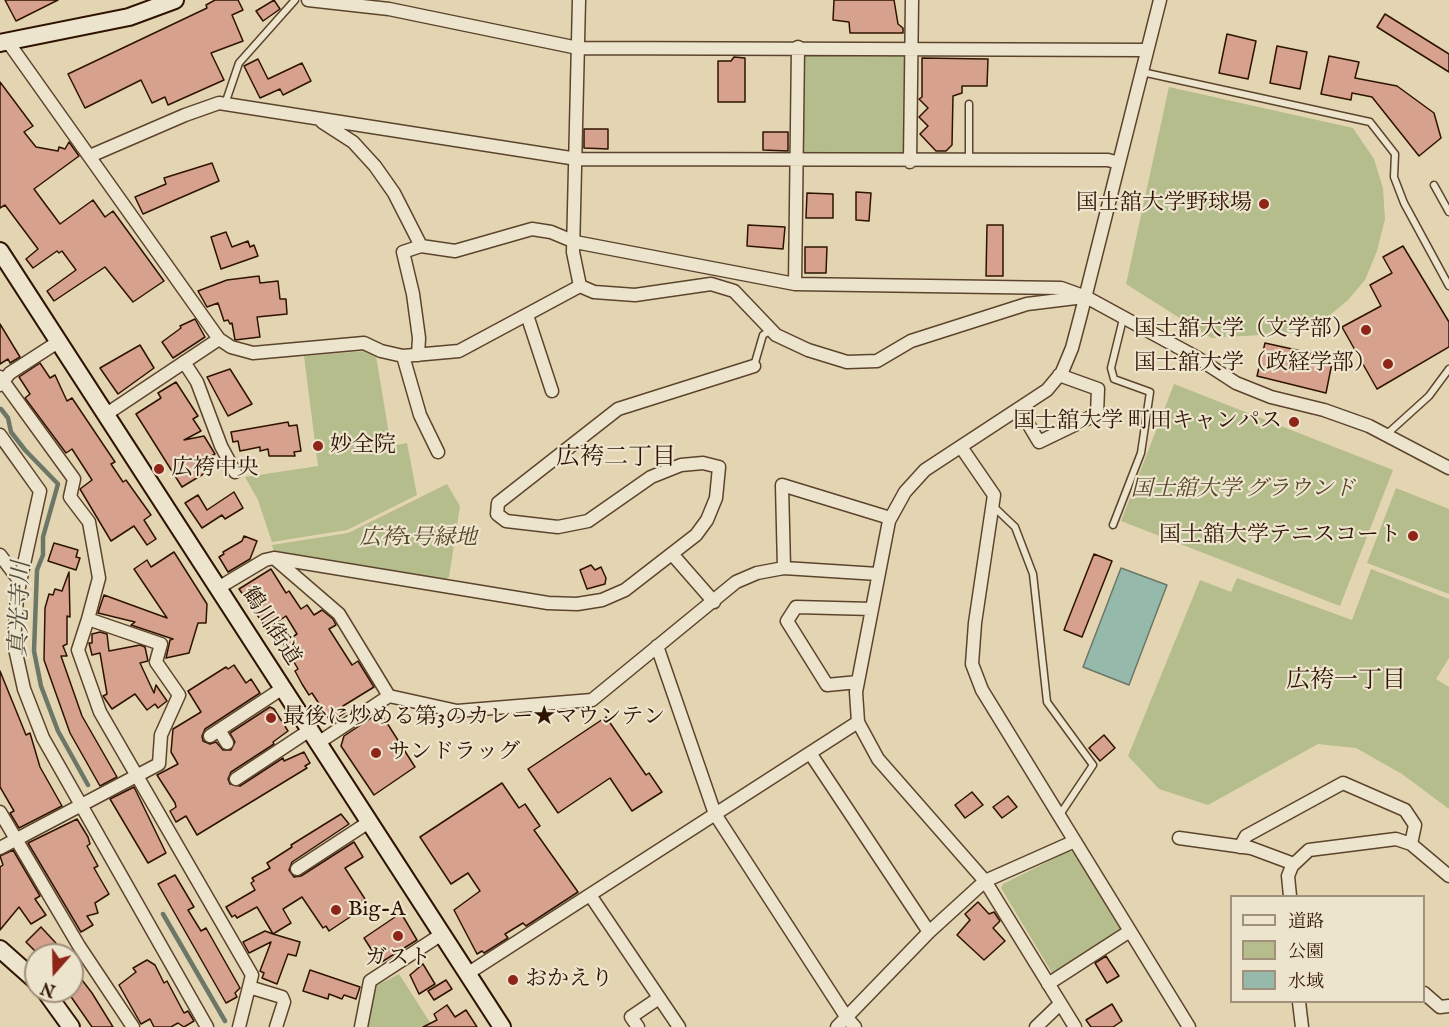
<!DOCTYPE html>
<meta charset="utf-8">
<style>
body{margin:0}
#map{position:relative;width:1449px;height:1027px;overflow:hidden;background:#e4d5b2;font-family:"IM FELL English","Noto Serif JP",serif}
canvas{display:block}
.legend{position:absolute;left:1230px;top:895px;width:195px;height:108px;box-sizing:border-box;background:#ede4cd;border:2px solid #a1907b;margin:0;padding:8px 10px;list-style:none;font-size:18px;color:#2e1300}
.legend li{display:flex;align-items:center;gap:12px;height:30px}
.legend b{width:30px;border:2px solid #a1907b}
.north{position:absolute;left:24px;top:943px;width:60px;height:60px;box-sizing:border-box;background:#ede4cd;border:2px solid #a1907b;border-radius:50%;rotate:200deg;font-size:16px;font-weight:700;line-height:24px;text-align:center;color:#2e1300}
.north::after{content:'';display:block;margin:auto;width:21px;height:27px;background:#8f2418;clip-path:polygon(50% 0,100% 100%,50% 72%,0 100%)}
</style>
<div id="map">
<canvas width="1449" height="1027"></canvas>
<ul class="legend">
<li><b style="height:8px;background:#ede4cd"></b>道路</li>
<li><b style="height:16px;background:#b5bd8c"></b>公園</li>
<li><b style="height:16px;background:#95b9ab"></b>水域</li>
</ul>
<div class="north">N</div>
</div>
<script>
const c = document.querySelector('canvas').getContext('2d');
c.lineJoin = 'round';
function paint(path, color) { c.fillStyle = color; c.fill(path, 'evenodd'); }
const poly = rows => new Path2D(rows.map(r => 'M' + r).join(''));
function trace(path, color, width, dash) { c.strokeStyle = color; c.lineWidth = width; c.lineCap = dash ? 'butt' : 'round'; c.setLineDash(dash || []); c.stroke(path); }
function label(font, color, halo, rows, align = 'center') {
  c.font = font + ' "IM FELL English","Noto Serif JP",serif'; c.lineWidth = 4.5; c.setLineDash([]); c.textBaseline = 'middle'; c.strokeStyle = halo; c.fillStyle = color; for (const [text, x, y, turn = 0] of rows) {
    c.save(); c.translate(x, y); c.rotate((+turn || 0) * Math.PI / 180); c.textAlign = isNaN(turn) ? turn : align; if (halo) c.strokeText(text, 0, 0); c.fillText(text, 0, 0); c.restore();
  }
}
paint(poly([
 [802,51,908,54,908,158,798,156],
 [1169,87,1353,128,1374,159,1383,188,1385,219,1377,251,1365,280,1348,300,1324,320,1295,333,1211,338,1126,284],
 [365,351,376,356,391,446,407,443,417,495,347,530,272,542,258,500,245,477,318,466,304,356],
 [1174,384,1393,470,1340,606,1121,521],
 [447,484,460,506,449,577,444,581,274,552,272,545,348,533],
 [1396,488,1449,509,1449,594,1367,563],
 [1371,569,1449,599,1449,658,1436,679,1449,687,1449,809,1402,774,1356,748,1318,744,1208,805,1159,789,1128,756,1200,580,1231,592,1237,578,1352,620],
 [1069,851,1076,853,1125,930,1054,976,1001,888,1003,884],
 [399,974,433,1027,367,1027,376,986]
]), '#b5bd8c');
const water = poly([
 [1121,568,1167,585,1129,685,1083,667,1121,568]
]);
paint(water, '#95b9ab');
trace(water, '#6c7767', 1.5);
trace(poly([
 [1,409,8,418,11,432,25,450,58,484,43,537,43,555,37,570,34,651,41,686,58,731,88,785],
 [163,914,225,1021]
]), '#6c7767', 4.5);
const building = poly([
 [5,0,58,0,16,21,5,0],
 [215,0,238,0,243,10,232,15,243,41,211,53,224,80,168,105,165,97,152,103,141,80,85,108,68,74,207,8,206,5,215,0],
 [274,0,280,9,263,21,256,11,274,0],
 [834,0,894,0,898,24,903,28,903,33,850,33,849,22,833,20,834,0],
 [1385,14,1449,54,1449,72,1377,27,1385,14],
 [1227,34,1256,41,1248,79,1219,73,1227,34],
 [1277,46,1307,52,1300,89,1270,83,1277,46],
 [1329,56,1359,62,1355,78,1397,86,1434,113,1441,138,1419,156,1372,97,1352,93,1351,100,1321,94,1329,56],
 [734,57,745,58,745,102,718,102,718,61,731,61,734,57],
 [922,58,988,59,987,86,962,86,962,93,953,96,952,145,946,151,936,151,920,134,928,126,919,117,928,108,919,99,922,97,922,58],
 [258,59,268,79,302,63,311,81,283,95,280,89,260,98,244,66,258,59],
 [0,82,33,126,24,132,36,147,58,151,59,147,65,149,69,142,79,156,34,189,60,224,93,200,105,217,113,211,164,281,133,302,105,267,54,301,47,291,76,270,62,251,59,253,57,251,33,268,26,259,38,249,5,205,0,208,0,82],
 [584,129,608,129,608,149,584,148,584,129],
 [763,132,788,132,788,151,763,150,763,132],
 [212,163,219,181,143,214,135,197,166,184,164,178,212,163],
 [856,192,871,193,869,221,856,220,856,192],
 [807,193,833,194,833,218,806,218,807,193],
 [748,225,785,227,783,249,747,246,748,225],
 [987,225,1003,225,1003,276,986,276,987,225],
 [226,232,232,247,248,241,250,247,254,245,258,256,221,269,211,237,226,232],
 [1403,246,1449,322,1449,347,1377,389,1342,327,1381,306,1370,285,1392,273,1383,257,1403,246],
 [805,247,827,247,826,273,805,273,805,247],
 [259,276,260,283,278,281,280,299,286,299,287,314,257,317,260,337,235,340,232,323,230,324,228,320,224,321,218,303,207,307,198,291,227,280,259,276],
 [195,319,205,337,173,358,162,342,181,328,180,326,195,319],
 [0,324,20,357,10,363,8,359,0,364,0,324],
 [1265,343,1333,358,1326,393,1257,376,1265,343],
 [140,345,154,368,118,394,100,368,140,345],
 [40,363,50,378,55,375,67,401,72,398,115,462,111,464,123,482,126,480,151,515,144,520,156,539,147,545,134,526,111,541,80,489,92,480,72,449,66,453,25,398,30,394,19,377,40,363],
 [230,369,252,404,228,416,207,377,230,369],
 [176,382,198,416,193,419,201,431,184,440,204,436,215,454,199,464,205,473,182,487,136,414,161,398,158,393,176,382],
 [288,422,289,426,297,425,301,451,294,452,295,456,269,456,268,449,260,451,260,447,240,451,238,441,233,442,231,432,288,422],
 [234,492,243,508,225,519,222,515,202,528,185,503,198,495,207,510,234,492],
 [244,536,257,541,250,559,228,572,219,557,224,554,223,552,242,541,244,536],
 [54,543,78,550,76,557,80,558,76,570,48,561,54,543],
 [174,552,207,604,206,623,198,623,189,653,166,658,170,640,173,639,131,625,135,622,98,613,104,595,167,618,134,569,147,560,151,567,174,552],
 [1094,554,1112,561,1082,637,1064,630,1094,554],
 [591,565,595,570,601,567,606,578,605,584,587,589,580,570,591,565],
 [271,569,286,593,289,591,301,609,307,605,314,615,322,610,333,619,336,625,329,629,352,665,358,661,374,687,343,706,346,712,331,722,312,693,309,695,302,684,295,671,298,669,283,643,297,634,286,616,267,629,239,589,271,569],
 [69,572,70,617,67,616,67,644,63,646,67,656,61,656,82,716,117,777,100,786,70,733,44,660,45,608,49,594,53,595,55,589,62,591,69,572],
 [100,632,107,634,109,651,140,645,145,647,148,661,140,663,154,693,156,685,167,701,158,708,155,704,147,710,135,694,112,709,103,696,107,694,100,653,92,655,89,643,92,643,92,634,100,632],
 [234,665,246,683,251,679,260,693,205,729,202,736,203,741,210,744,216,742,223,750,231,750,235,742,230,733,270,707,274,709,288,731,273,742,274,744,231,772,228,779,230,784,240,786,283,758,284,761,304,752,310,763,305,766,307,768,197,835,186,816,176,822,170,811,176,807,175,803,157,775,178,764,171,752,173,729,201,712,188,691,226,667,228,669,234,665],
 [0,671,26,735,30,733,40,767,62,806,19,828,10,813,14,811,0,787,0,671],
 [380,712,415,767,374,795,341,746,344,736,380,712],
 [606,717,646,775,649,773,662,792,632,811,610,778,558,813,528,769,606,717],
 [1104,735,1115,748,1100,761,1089,748,1104,735],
 [502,783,519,808,525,804,540,826,534,830,578,892,526,926,523,923,505,934,508,938,484,953,482,951,477,954,454,910,480,891,468,873,451,884,420,837,502,783],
 [134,787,166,853,148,863,110,799,134,787],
 [972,792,983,805,965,818,955,805,972,792],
 [1008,796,1017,807,1002,818,993,807,1008,796],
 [341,814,349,824,292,862,289,870,294,877,301,876,354,842,363,857,345,868,365,899,355,906,359,911,329,931,326,926,323,928,302,897,283,909,291,923,273,934,300,942,296,956,288,954,277,984,262,978,264,973,260,971,271,942,249,953,243,942,265,931,273,934,257,907,237,918,235,915,232,917,226,907,255,890,251,883,254,881,252,878,270,868,267,863,292,847,291,845,341,814],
 [77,819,88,837,90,844,87,846,98,866,94,868,109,894,95,903,98,913,87,916,93,925,81,932,28,843,77,819],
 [13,850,40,896,35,899,46,915,31,924,19,907,0,930,0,867,3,865,0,856,13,850],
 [175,875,194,907,188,910,201,931,206,928,240,988,235,993,237,997,226,1003,158,884,175,875],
 [978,902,989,914,994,912,1000,921,993,928,1005,941,984,960,957,935,970,920,965,914,978,902],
 [401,913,417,940,380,963,364,938,401,913],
 [41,927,54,941,66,955,39,955,26,942,41,927],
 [1106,956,1119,976,1107,983,1095,963,1106,956],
 [147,960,155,965,164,983,167,981,184,1013,188,1011,194,1021,184,1027,178,1023,171,1027,154,1027,150,1019,141,1024,119,985,136,972,133,968,147,960],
 [423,964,435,984,419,994,410,975,423,964],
 [72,967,92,993,113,1027,92,1027,67,991,72,991,72,967],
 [310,970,360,987,356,999,344,995,342,999,329,994,328,999,303,991,310,970],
 [446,980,452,989,434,1000,428,991,446,980],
 [1112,1004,1122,1021,1113,1027,1091,1027,1086,1020,1112,1004],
 [447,1005,455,1017,466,1010,477,1027,423,1027,437,1020,434,1014,447,1005]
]);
paint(building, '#d6a18d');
trace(building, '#2e1300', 1.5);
const lane = poly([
 [1142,72,1370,122,1395,154,1394,177,1404,203,1449,286],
 [225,104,239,63,295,0],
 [969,160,969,104],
 [1434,185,1449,212],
 [754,366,763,335,771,330],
 [1387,434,1429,396,1449,369],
 [993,506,1015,527,1033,574,1047,702,1093,765,1059,816],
 [1113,525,1141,453,1150,392,1114,379,1111,368,1123,319]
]);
const street = poly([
 [308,0,389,9,578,48,1147,50],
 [579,0,573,252,580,286,594,292,635,295,711,284,734,291,776,335,808,350,847,362,877,361,911,341,1027,304,1084,297],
 [8,42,219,339,231,347,253,353,364,343,381,351,403,356,459,351,580,286],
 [322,122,353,142,375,166,394,193,421,246],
 [90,156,185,115,219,103,577,159,1108,160,1119,163],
 [910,162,912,0],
 [795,284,798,47],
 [527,315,552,391],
 [418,355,419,338,413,294,403,252,421,246,455,251,532,229,551,232,575,242,795,284,1061,288,1086,297,1196,357,1236,383,1271,397,1324,410,1369,426,1449,468],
 [403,356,420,415,438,452],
 [184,362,197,382,221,446,235,472],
 [0,377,74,479,70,497,89,522,99,578,88,619,161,644,156,662,179,695,161,735,159,764,0,848],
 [0,385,10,373,58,342],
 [1020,410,1039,442,1097,414,1098,389,1059,375],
 [105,415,219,339],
 [0,435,40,491,17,596,14,644,24,689,43,738,207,1027],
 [961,447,994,495,975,623,972,664,982,690,1189,1027],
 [672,554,714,602],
 [0,555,19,580],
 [274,558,339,614,389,696,457,711,592,700,736,582,757,573,784,568,878,574],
 [784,568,782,485,890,518],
 [218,588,265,560,274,558,548,603,577,604,602,600,625,590,696,535,707,520,716,498,719,467,703,463,681,465,651,477,588,521,558,527,506,521,497,514,498,503,618,409,754,366],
 [88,619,78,650,100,712,252,975,239,1027],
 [657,646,715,814,847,1018,855,1027],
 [858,682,827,685,787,621,796,607,872,609],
 [219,730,227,743],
 [210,736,283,688],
 [318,743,389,696],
 [810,753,929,932],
 [236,779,310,730],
 [0,812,79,946,133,1027],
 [1179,838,1251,848,1294,864],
 [1240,847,1246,836,1343,783,1405,810,1415,825,1411,844],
 [297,869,369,822],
 [590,895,679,1027],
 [1290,896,1288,876,1292,866,1309,850,1396,839,1411,844,1449,876],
 [467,974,858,722],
 [1048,984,1130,931],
 [249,987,282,997,284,1002,276,1027],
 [1424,993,1440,1007,1449,1006],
 [1299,1002,1302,1027],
 [361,1027,370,981,442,934],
 [638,1027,631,1017,659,998],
 [837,1027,929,932,985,881,1075,841],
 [1036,1027,1060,1004],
 [1075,1027,985,881,878,759,858,722,856,692,889,521,905,492,925,470,1047,390,1062,372,1072,348,1081,314,1160,0]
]);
const secondary = poly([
 [0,43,129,17,175,0],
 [0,251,502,1027],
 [0,949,36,981],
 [45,991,71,1027]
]);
trace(lane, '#5c442c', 9);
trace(street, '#5c442c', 15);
trace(secondary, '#2e1300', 20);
trace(lane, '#ede4cd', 6);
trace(street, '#ede4cd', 12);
trace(secondary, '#ede4cd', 16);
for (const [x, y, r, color] of [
 [1264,204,6,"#8f2418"],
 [1366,330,6,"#8f2418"],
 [1388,364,6,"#8f2418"],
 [1294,422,6,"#8f2418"],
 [318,446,6,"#8f2418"],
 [159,469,6,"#8f2418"],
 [1413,536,6,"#8f2418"],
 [271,718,6,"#8f2418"],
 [376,753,6,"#8f2418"],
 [336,910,6,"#8f2418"],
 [398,936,6,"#8f2418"],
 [513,980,6,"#8f2418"]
]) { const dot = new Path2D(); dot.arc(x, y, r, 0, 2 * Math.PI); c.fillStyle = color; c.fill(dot); trace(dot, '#ede4cd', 2); }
label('22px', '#2e1300', '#ede4cd', [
 ["国士舘大学野球場",1252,204,"right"],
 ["国士舘大学（文学部）",1354,330,"right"],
 ["国士舘大学（政経学部）",1376,364,"right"],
 ["国士舘大学 町田キャンパス",1282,422,"right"],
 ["妙全院",330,446],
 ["広袴中央",171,469],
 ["国士舘大学テニスコート",1401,536,"right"],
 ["最後に炒める第3のカレー★マウンテン",283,718],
 ["サンドラッグ",388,753],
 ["Big-A",348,910],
 ["ガスト",398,959,"center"],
 ["おかえり",525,980]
], 'left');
label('italic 22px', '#56462a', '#ede4cd', [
 ["国士舘大学 グラウンド",1243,490],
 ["広袴1号緑地",418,539]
]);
label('22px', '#2e1300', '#ede4cd', [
 ["鶴川街道",270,627,57]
]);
label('24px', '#2e1300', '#ede4cd', [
 ["広袴二丁目",616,459],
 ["広袴一丁目",1346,682]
]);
label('italic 24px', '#524d3c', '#ede4cd', [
 ["真光寺川",22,609,-88]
]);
</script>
